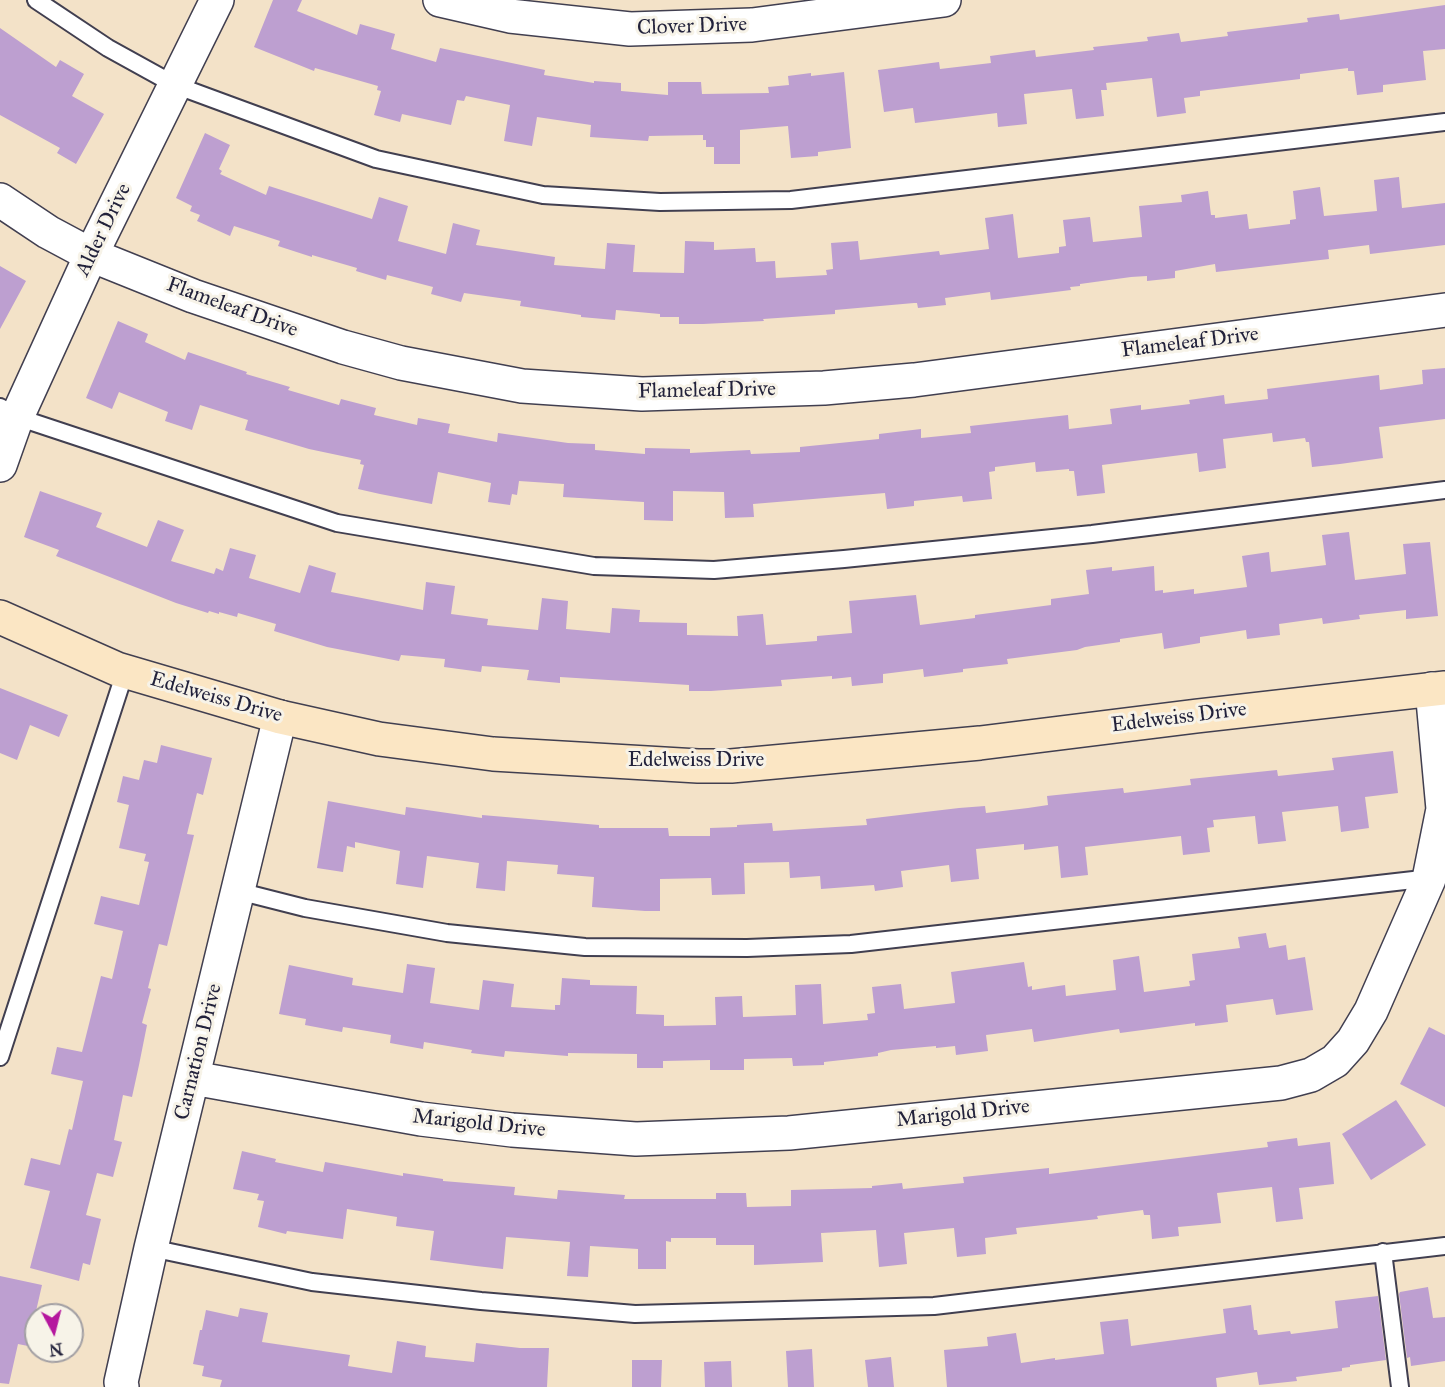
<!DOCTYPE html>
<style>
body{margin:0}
#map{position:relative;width:1445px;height:1387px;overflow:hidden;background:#f3e2c8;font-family:"IM FELL Great Primer",serif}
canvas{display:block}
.north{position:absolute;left:24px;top:1303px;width:60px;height:60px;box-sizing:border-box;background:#f7f3e8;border:2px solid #a29fa3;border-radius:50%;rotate:173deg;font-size:16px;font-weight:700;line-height:24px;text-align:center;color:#22223b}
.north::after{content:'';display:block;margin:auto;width:21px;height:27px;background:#b5179e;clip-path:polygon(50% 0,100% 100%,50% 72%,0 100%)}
</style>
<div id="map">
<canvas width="1445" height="1387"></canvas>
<div class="north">N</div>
</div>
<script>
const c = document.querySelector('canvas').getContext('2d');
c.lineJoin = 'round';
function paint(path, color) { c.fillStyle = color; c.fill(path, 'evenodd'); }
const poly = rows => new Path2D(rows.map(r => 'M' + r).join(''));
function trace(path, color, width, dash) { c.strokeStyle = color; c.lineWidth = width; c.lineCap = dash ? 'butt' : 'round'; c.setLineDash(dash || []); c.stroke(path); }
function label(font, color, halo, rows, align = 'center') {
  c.font = font + ' "IM FELL Great Primer",serif'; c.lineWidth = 6; c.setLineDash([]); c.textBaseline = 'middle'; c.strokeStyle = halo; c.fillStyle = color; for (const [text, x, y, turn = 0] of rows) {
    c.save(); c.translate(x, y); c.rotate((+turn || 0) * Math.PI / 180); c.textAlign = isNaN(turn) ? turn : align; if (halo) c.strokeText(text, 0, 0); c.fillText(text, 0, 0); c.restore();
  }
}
paint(poly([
 [273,0,302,0,297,11,357,35,360,24,395,34,391,49,436,62,440,48,545,70,544,75,594,83,594,81,621,83,621,91,668,95,668,82,701,82,702,94,769,93,768,87,789,85,788,76,811,73,811,76,844,72,851,148,818,152,818,156,791,158,788,126,740,130,740,164,714,164,714,147,706,147,706,140,703,140,703,135,649,136,648,141,590,137,591,125,537,117,532,146,504,141,510,105,466,96,464,101,457,100,451,125,402,114,400,122,374,115,381,91,377,90,378,86,315,68,314,71,254,47],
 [1445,5,1445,49,1423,51,1426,80,1383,85,1383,92,1357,95,1354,71,1348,71,1348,68,1300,74,1300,79,1200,91,1200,96,1184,98,1186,113,1157,117,1152,78,1106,83,1107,90,1101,90,1104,116,1076,119,1072,89,1024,94,1027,124,998,127,997,113,915,123,913,108,884,112,878,70,939,62,940,69,991,63,990,56,1035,50,1036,57,1094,50,1093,47,1148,41,1147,37,1179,33,1181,42,1228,36,1227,32,1308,22,1307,18,1339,14,1340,20],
 [0,28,56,67,60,60,84,74,72,96,104,114,76,164,57,153,60,148,0,115],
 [205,133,230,145,219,169,222,171,220,174,266,195,269,186,372,219,379,197,408,206,398,241,446,254,453,223,480,230,476,245,555,257,554,265,605,269,607,243,635,245,633,272,684,273,685,241,714,242,714,250,755,248,756,262,775,261,776,278,827,275,826,270,833,269,831,243,858,241,860,260,939,251,940,255,989,249,985,218,1013,214,1018,258,1059,253,1059,247,1066,246,1063,220,1090,217,1093,242,1142,237,1139,206,1182,202,1181,195,1208,191,1211,215,1215,215,1215,218,1247,214,1249,229,1290,224,1290,220,1296,219,1293,191,1320,187,1324,216,1377,211,1374,180,1399,177,1402,208,1445,203,1445,245,1370,254,1369,245,1328,250,1329,259,1216,272,1215,264,1175,271,1175,278,1147,281,1147,276,1131,277,1080,284,1080,286,1070,287,1071,290,991,300,990,292,945,298,946,305,918,308,917,303,914,303,835,310,835,314,763,319,764,321,703,324,679,324,679,317,660,317,660,314,616,310,615,320,581,317,581,315,520,306,521,301,464,293,461,302,431,294,433,287,387,275,386,280,356,271,357,268,312,255,312,257,278,246,280,241,234,226,230,236,197,221,200,215,190,211,192,206,176,198],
 [0,266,26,281,0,329],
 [118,321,148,334,145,342,185,360,188,352,247,372,246,374,290,387,288,390,339,405,341,399,376,408,374,415,417,425,418,418,450,424,448,433,497,442,498,433,568,443,595,444,595,450,645,454,645,448,690,449,690,453,750,450,751,454,800,452,800,447,879,439,879,434,921,429,921,438,971,433,970,426,1068,415,1069,429,1112,424,1110,409,1141,405,1141,410,1190,404,1189,400,1224,395,1225,404,1268,399,1267,389,1379,375,1380,390,1423,384,1422,370,1445,368,1445,419,1379,427,1383,458,1340,464,1312,467,1309,442,1306,442,1305,438,1273,442,1272,433,1223,439,1226,468,1199,472,1197,453,1102,465,1105,493,1077,496,1074,471,1069,471,1069,469,1036,472,1035,462,995,467,995,471,989,472,992,499,963,502,962,496,914,501,914,506,887,509,885,493,753,504,754,517,725,518,724,492,673,491,673,521,644,520,644,502,563,497,564,484,519,481,517,495,512,494,510,505,488,502,491,483,438,472,432,504,380,494,358,489,364,465,360,464,361,460,309,449,245,430,248,420,200,405,192,430,165,421,168,412,119,392,112,409,86,398],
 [40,491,102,513,96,527,147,547,158,520,184,530,171,561,214,574,216,568,223,571,230,548,256,555,249,578,300,593,309,565,336,573,331,592,423,610,426,582,455,586,451,614,488,619,487,625,538,630,542,598,568,601,566,629,610,633,612,608,640,610,639,622,687,623,687,635,738,636,737,616,763,614,766,645,817,641,817,636,852,633,849,601,916,595,920,625,975,618,975,615,1051,605,1051,599,1089,594,1086,570,1112,567,1112,571,1154,566,1155,591,1163,590,1163,593,1194,589,1194,594,1247,587,1242,556,1269,552,1271,572,1326,565,1322,535,1349,532,1355,580,1406,574,1403,544,1430,542,1438,616,1406,619,1406,610,1359,615,1360,619,1323,624,1322,618,1279,624,1280,635,1247,639,1246,630,1200,637,1200,643,1164,649,1162,633,1120,639,1120,642,1085,647,1077,650,1007,659,1008,664,963,669,963,672,924,677,923,669,883,674,883,683,852,686,851,677,832,679,832,676,781,680,782,686,711,691,689,691,689,685,560,677,560,683,527,680,529,670,482,666,481,672,444,667,445,659,401,655,399,661,327,647,274,631,276,624,238,613,237,617,219,612,219,614,209,611,208,613,176,603,56,556,59,550,24,537],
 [0,688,68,715,59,737,30,725,17,760,0,753],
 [161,745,212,758,203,795,197,793,187,834,194,835,167,946,159,944,148,988,151,989,142,1023,147,1025,139,1065,132,1097,123,1095,114,1140,122,1142,113,1177,97,1173,86,1215,101,1219,90,1265,83,1263,79,1281,30,1268,50,1191,24,1185,31,1158,60,1165,69,1129,72,1130,83,1081,51,1074,57,1047,82,1052,101,976,112,979,123,931,94,924,101,896,139,905,149,862,144,861,146,854,119,848,129,805,117,802,123,776,139,780,144,760,157,763],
 [1393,751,1398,793,1365,797,1369,828,1341,832,1338,806,1282,812,1286,841,1258,844,1255,816,1213,820,1214,827,1207,828,1210,852,1183,855,1181,836,1085,847,1088,875,1061,878,1058,846,1024,850,1024,844,976,849,979,879,951,882,949,865,901,871,903,887,875,891,874,885,821,889,820,876,790,878,789,862,744,863,745,894,712,895,711,878,660,879,660,911,645,911,592,907,594,877,557,874,558,865,507,861,505,891,476,888,479,863,427,856,423,888,396,884,400,851,355,842,355,848,347,846,343,872,317,868,328,801,405,815,406,807,482,818,482,815,599,825,599,828,668,828,669,836,710,836,710,828,737,827,737,825,772,823,773,831,867,825,866,819,959,808,985,806,986,813,1028,808,1048,805,1047,796,1123,788,1124,793,1191,785,1190,779,1277,770,1278,776,1334,770,1332,758],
 [1266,933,1269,948,1286,945,1288,960,1305,957,1313,1010,1276,1015,1273,999,1226,1005,1228,1022,1195,1026,1195,1023,1120,1033,1119,1029,1034,1042,1032,1029,986,1035,988,1051,956,1055,955,1046,936,1048,936,1046,891,1050,878,1053,878,1056,824,1062,824,1065,793,1066,792,1058,744,1059,744,1070,710,1070,710,1060,663,1061,663,1068,637,1068,637,1054,568,1053,568,1056,505,1051,504,1057,471,1053,472,1050,424,1042,423,1049,390,1043,391,1035,343,1027,342,1032,305,1025,306,1019,279,1014,289,965,353,978,352,985,403,993,407,964,435,968,430,1003,479,1010,483,980,514,984,511,1007,555,1010,555,1005,560,1005,562,978,590,980,590,985,637,986,636,1014,664,1015,664,1026,716,1025,715,997,742,996,743,1017,796,1015,795,985,821,984,823,1024,868,1020,867,1014,875,1013,872,987,901,984,904,1009,955,1003,951,972,1024,962,1028,987,1032,986,1032,990,1065,985,1066,996,1116,990,1113,960,1139,956,1144,992,1190,986,1189,981,1195,980,1192,954,1240,948,1238,937],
 [1429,1027,1445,1035,1445,1107,1400,1084],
 [1396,1100,1426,1145,1371,1180,1342,1134],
 [1297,1138,1298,1146,1330,1142,1334,1184,1299,1188,1303,1219,1276,1222,1272,1187,1217,1193,1221,1223,1178,1227,1179,1236,1152,1239,1150,1215,1144,1215,1143,1210,1097,1216,1098,1219,1016,1228,1017,1234,985,1238,986,1254,957,1257,954,1228,904,1233,907,1264,879,1267,876,1230,821,1233,823,1262,754,1265,754,1245,716,1245,716,1238,671,1238,671,1242,666,1241,666,1269,638,1269,638,1249,590,1246,588,1277,567,1276,570,1242,506,1237,503,1269,476,1266,430,1260,434,1231,396,1226,397,1217,347,1209,343,1239,287,1231,286,1234,258,1227,264,1201,257,1200,259,1194,233,1189,242,1151,276,1159,275,1162,323,1172,325,1162,403,1176,403,1173,443,1179,443,1181,515,1187,514,1195,557,1199,558,1190,625,1195,624,1199,716,1199,716,1193,746,1193,747,1207,791,1206,791,1190,872,1188,872,1186,902,1183,903,1189,964,1183,963,1177,1049,1168,1049,1174,1268,1147,1267,1142],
 [0,1276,42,1285,28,1346,18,1344,9,1384,0,1383],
 [1428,1287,1433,1318,1445,1317,1445,1361,1411,1366,1410,1357,1407,1358,1399,1294,1400,1292],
 [1378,1296,1386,1360,1350,1365,1350,1367,1342,1368,1342,1371,1296,1377,1297,1381,1259,1385,1257,1372,1216,1378,1217,1387,947,1387,944,1350,988,1346,987,1337,1016,1333,1021,1363,1055,1358,1055,1360,1104,1354,1100,1322,1128,1319,1131,1346,1226,1333,1223,1309,1251,1305,1254,1330,1257,1330,1258,1335,1290,1331,1291,1334,1338,1328,1335,1301],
 [240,1308,268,1313,262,1342,350,1355,348,1366,392,1373,397,1341,426,1346,425,1357,474,1362,476,1343,520,1348,549,1348,547,1387,220,1387,222,1380,202,1376,204,1366,193,1364,200,1330,202,1330,206,1310,238,1317],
 [812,1349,814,1387,788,1387,786,1351],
 [891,1357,894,1387,868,1387,865,1360],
 [632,1360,662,1360,661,1387,632,1387],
 [731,1361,732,1387,705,1387,704,1362]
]), '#bd9fd0');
const lane = poly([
 [36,0,108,48,175,85,376,159,543,195,660,202,791,200,1445,122],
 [0,407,17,417,337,523,594,566,714,570,844,559,1092,534,1445,490],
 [238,891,305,908,447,933,585,947,747,948,851,944,1431,878],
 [0,1057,125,672],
 [151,1248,312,1282,481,1301,635,1314,934,1306,1445,1246],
 [1383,1252,1400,1387]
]);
const street = poly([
 [440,0,510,16,630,29,752,25,944,0],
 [0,200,48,232,91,255,193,296,343,347,401,363,522,386,642,394,824,388,914,380,1445,310],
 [0,465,17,417,91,255,217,0],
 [193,1078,421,1119,512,1130,636,1139,789,1133,1281,1083,1311,1075,1335,1061,1353,1041,1371,1011,1429,879,1443,809,1432,689],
 [122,1387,121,1382,151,1248,280,717]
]);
const secondary = poly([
 [0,617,117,669,280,717,379,739,493,754,698,766,731,766,980,743,1197,716,1445,688]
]);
trace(lane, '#413f50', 20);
trace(street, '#413f50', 36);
trace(secondary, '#413f50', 36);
trace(lane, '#fff', 16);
trace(street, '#fff', 33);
trace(secondary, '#fbe6c4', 33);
label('21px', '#22223b', '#f7f3e8', [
 ["Clover Drive",692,27,-2],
 ["Alder Drive",104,230,-64],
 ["Flameleaf Drive",232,308,20],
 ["Flameleaf Drive",1190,343,-7],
 ["Flameleaf Drive",707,391,-1],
 ["Edelweiss Drive",216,698,16],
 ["Edelweiss Drive",1179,718,-7],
 ["Edelweiss Drive",696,761],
 ["Carnation Drive",199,1052,-76],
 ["Marigold Drive",963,1114,-6],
 ["Marigold Drive",479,1124,6]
]);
</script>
